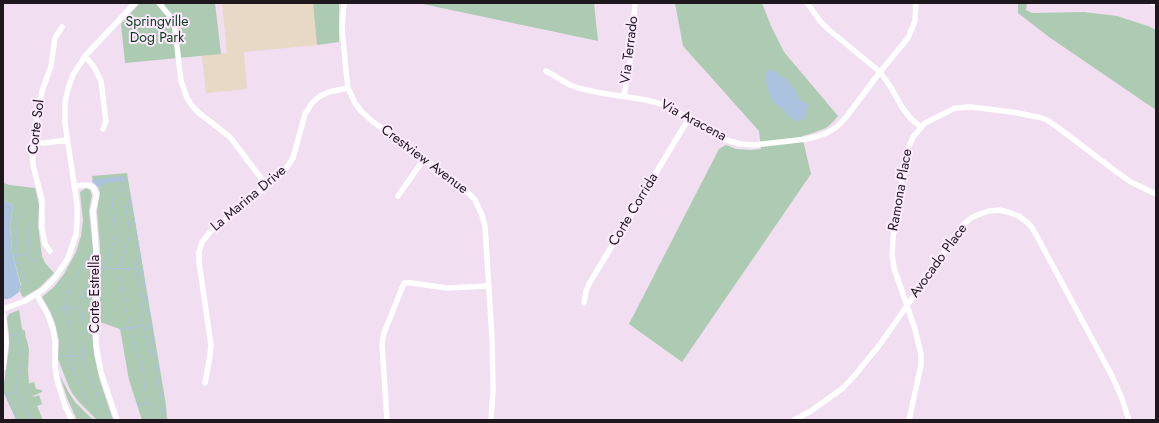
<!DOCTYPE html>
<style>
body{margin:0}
#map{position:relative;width:1159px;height:423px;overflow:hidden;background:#f1def1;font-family:Jost,sans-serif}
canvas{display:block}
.frame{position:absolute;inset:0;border:4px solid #1e171e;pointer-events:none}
</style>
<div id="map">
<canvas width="1159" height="423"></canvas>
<div class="frame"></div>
</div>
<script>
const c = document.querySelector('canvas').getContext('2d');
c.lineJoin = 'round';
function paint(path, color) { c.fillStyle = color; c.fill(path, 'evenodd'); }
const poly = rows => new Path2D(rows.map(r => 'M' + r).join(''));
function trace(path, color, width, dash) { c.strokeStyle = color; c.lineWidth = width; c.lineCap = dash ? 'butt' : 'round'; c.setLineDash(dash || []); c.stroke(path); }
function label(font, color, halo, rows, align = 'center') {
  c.font = font + ' Jost,sans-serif'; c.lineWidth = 4; c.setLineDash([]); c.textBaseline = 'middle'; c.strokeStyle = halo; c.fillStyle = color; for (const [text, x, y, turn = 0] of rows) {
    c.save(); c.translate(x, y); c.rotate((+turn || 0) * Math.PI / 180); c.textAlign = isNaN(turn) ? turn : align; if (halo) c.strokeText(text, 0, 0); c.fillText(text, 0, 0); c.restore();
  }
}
paint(poly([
 [222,3,313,3,317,45,244,52,247,89,206,93,202,56,227,53]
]), '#e8d8c6');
paint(poly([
 [140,3,215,3,221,54,125,63,121,24],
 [313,3,339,3,339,42,317,45],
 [418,3,594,3,598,41],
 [675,3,762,3,771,26,784,52,838,116,833,122,826,128,810,134,802,136,811,174,682,362,629,324,719,149,726,145,736,149,751,150,761,149,759,131,683,46],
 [1018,3,1027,3,1026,10,1032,13,1084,12,1117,16,1148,26,1156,30,1156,110,1049,37,1018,13],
 [127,173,166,405,167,420,142,420,129,380,120,329,100,322,100,247,97,211,100,193,98,187,93,182,92,176],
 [3,183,10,185,35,188,39,205,38,225,42,256,45,263,54,273,39,288,24,297,22,296,20,291,21,285,12,252,10,225,13,205,3,200],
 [86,188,90,190,92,195,89,211,93,249,92,333,94,355,100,381,113,420,97,420,79,402,72,393,67,382,58,359,59,341,55,323,50,311,42,297,54,287,64,274,76,252,81,236,83,220,80,192],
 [19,310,22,329,25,331,26,339,27,340,29,350,28,371,29,383,30,384,30,383,34,382,36,389,42,390,42,392,33,396,32,394,33,397,39,395,42,404,37,406,43,420,16,420,3,391,9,348,9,336,7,318,9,314],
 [60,376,69,393,75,402,93,420,77,420,67,398]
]), '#adcab2');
paint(poly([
 [771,69,773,70,780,76,786,78,795,90,799,98,803,102,808,104,807,107,806,116,805,119,799,121,793,120,788,116,783,109,773,102,769,94,765,76,765,73],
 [124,176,125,181,105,183,99,188,93,182,92,180],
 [3,200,13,205,10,225,12,252,21,287,19,292,11,298,7,299,3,299]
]), '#abc3df');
trace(poly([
 [121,181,133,213,141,260,164,420],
 [128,202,126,209,130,234,119,271,130,328,143,371,146,399,155,420],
 [24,209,20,214,17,222,16,254,20,268,29,285],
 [32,221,29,226,28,254,32,260,38,263],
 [14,256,27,254],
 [137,261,136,271,143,308,143,324,152,357],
 [99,268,135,269],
 [104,269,116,234,112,198,114,194,121,188],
 [92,275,89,280,81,301,84,333,82,357,86,370,97,394,107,412,113,419],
 [53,315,59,310,62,308,81,308],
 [119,329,143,326],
 [18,331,18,338,22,361,17,377,17,392,31,420],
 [10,336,17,335],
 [60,356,81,356],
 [5,392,9,400,17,420],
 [7,394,16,392],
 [87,403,73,371,70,358,70,330,67,316,66,301,70,286,88,257],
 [138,406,147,403]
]), '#abc3df', 1);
trace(poly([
 [159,3,169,15,175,29,181,81,187,98,193,107,199,113,230,137,267,186],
 [344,3,342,27,346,71,348,88,355,103,361,111,372,121,462,186,475,200,482,215,485,226,492,338,493,390,491,420],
 [807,3,820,21,828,29,880,72,890,86,902,107,911,119,921,127],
 [1153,3,1156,4],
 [85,56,94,67,101,81,106,121,103,129],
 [546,71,570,85,578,88,601,93,646,100,661,104,668,106,723,139,740,144,754,145,807,139,815,137,827,133,838,126,847,116,880,72,908,38,915,21,916,3],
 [624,96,632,47,635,3],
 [33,142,45,143,67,140],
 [74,186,88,185,93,187,96,193,96,197,93,211,96,249,96,345,101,372,117,420],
 [398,196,424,159],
 [50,251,45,244,42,228,42,200,33,165,32,146,42,91,51,66,55,38,62,27],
 [37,295,47,313,53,329,55,342,55,366,57,380,65,406,72,420],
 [584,303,586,291,589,284,689,118],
 [3,309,25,301,44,289,55,278,68,258,76,235,77,220,77,204,65,123,65,102,68,89,73,75,85,56,135,3],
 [3,314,6,342,3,368],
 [205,383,210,356,211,345,199,262,199,252,202,242,211,231,267,186,285,170,293,158,305,114,313,102,320,96,329,92,348,88],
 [387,420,382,343,384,333,404,283,412,283,447,288,488,286],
 [794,420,811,411,822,403,843,388,855,375,878,347,895,323,963,225,971,218,980,214,989,211,999,210,1008,212,1019,216,1029,224,1033,229,1111,374,1121,396,1129,420],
 [909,420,921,365,921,354,915,329,894,268,892,255,893,237,906,154,913,137,925,123,955,108,971,107,1012,112,1038,117,1047,120,1060,129,1118,173,1131,182,1156,194]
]), '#fff', 5.5);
label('14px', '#083b1a', '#ffebff', [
 ["Springville",157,23],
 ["Dog Park",157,39]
]);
label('14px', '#1e171e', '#ffebff', [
 ["Via Terrado",630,50,-83],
 ["Via Aracena",693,121,28],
 ["Corte Sol",37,127,-83],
 ["Crestview Avenue",424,160,37],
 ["Ramona Place",901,190,-80],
 ["La Marina Drive",249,199,-40],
 ["Corte Corrida",634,210,-59],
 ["Avocado Place",939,261,-54],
 ["Corte Estrella",96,294,-90]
]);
</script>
